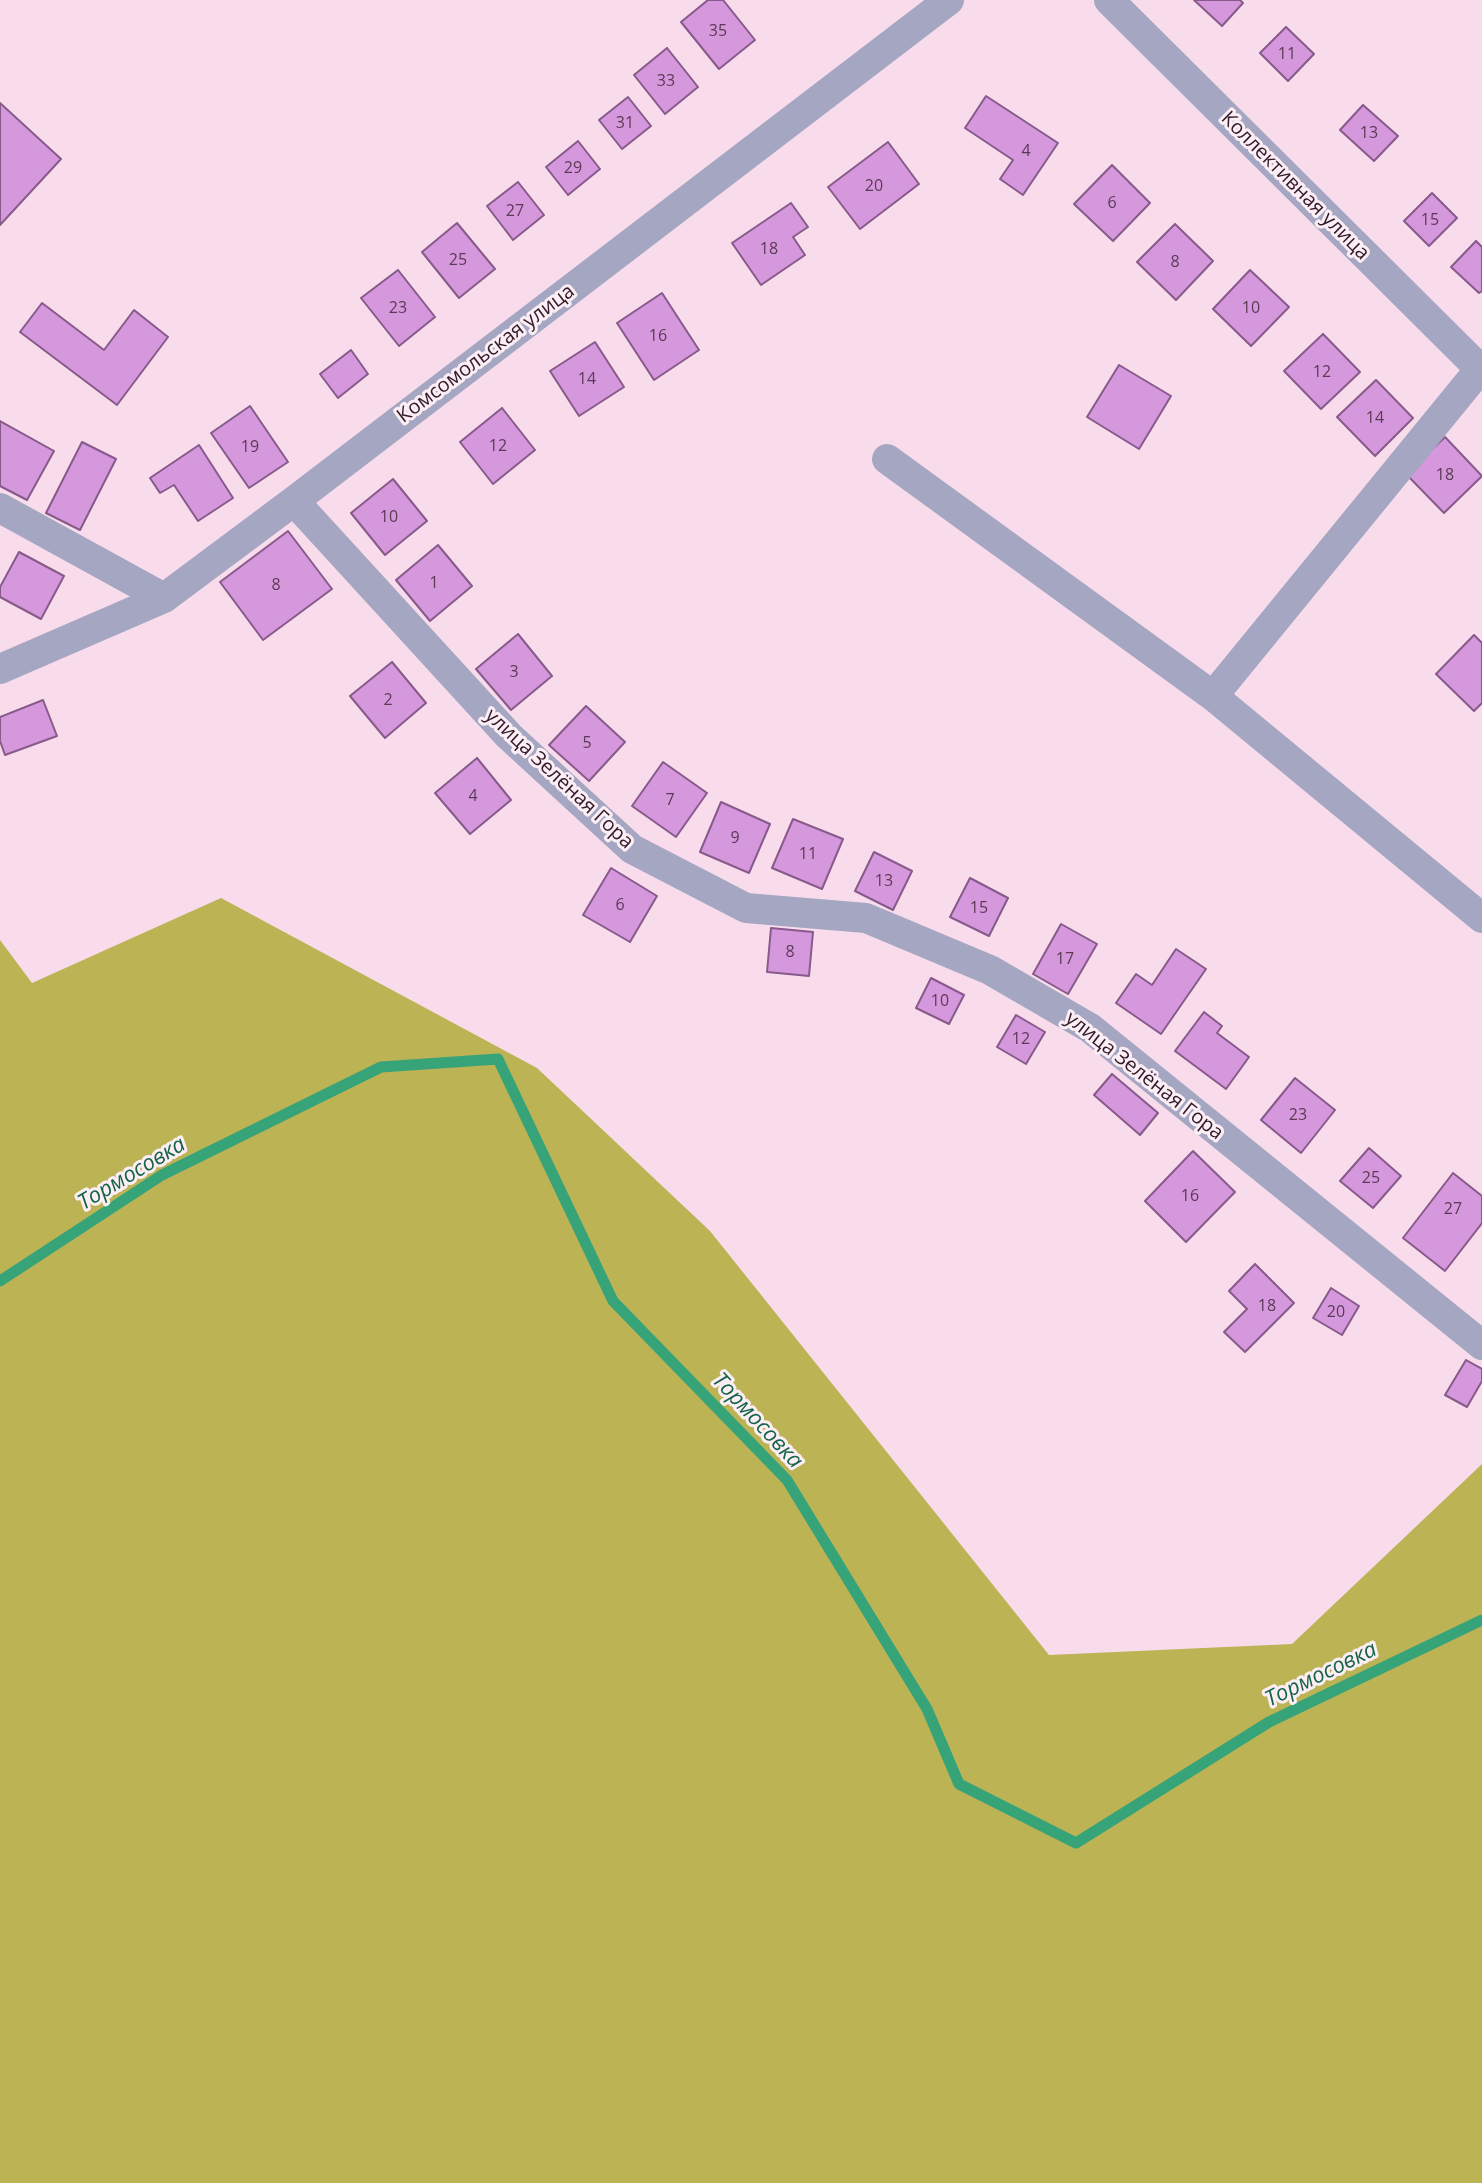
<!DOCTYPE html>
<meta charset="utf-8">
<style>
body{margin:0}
canvas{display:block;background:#f8dceb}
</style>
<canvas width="1482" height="2183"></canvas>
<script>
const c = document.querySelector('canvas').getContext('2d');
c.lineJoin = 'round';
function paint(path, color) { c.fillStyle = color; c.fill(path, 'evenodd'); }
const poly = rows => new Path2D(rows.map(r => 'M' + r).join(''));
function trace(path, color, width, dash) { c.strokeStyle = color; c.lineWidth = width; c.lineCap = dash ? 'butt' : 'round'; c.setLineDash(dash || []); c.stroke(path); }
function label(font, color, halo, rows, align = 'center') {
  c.font = font + ' "Open Sans",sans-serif'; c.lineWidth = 6; c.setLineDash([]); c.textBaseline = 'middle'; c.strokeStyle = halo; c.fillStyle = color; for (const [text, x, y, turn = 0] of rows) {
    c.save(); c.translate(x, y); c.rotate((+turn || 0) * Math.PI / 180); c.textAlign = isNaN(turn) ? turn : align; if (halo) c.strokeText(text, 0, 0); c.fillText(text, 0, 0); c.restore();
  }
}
paint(poly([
 [221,898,537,1068,710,1231,1049,1655,1292,1644,1482,1464,1482,2183,0,2183,0,940,32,983]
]), '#bcb355');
trace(poly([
 [0,1281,162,1175,381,1067,498,1059,613,1301,787,1480,927,1709,959,1784,1076,1843,1269,1722,1482,1620]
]), '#37a379', 11);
const building = poly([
 [708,0,723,0,755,40,719,69,681,22,708,0],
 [1194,0,1240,0,1243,3,1222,26,1194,0],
 [1286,27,1314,54,1288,81,1260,53,1286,27],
 [667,48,698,87,665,114,634,75,667,48],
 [986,96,1058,143,1023,195,1000,179,1013,160,965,128,986,96],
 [628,97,651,126,622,149,599,120,628,97],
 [0,103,61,159,0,225,0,103],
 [1363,105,1398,136,1374,161,1340,130,1363,105],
 [578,141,600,169,568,195,546,167,578,141],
 [888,142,919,184,860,229,828,187,888,142],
 [1112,165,1150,203,1113,241,1074,204,1112,165],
 [518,182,544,215,513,240,487,206,518,182],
 [1432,193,1457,218,1429,246,1404,221,1432,193],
 [791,203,808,227,793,237,805,255,761,285,732,243,791,203],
 [457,223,495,269,459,298,422,252,457,223],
 [1175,224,1213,261,1176,300,1137,262,1175,224],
 [1476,241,1482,247,1482,291,1479,293,1451,267,1476,241],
 [398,270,435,317,399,346,361,298,398,270],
 [1250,270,1289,307,1251,346,1213,309,1250,270],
 [662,293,699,350,654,380,617,323,662,293],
 [42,303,104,350,134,310,168,337,117,405,20,332,42,303],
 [1323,334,1360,372,1321,409,1284,371,1323,334],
 [595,342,624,387,579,416,550,371,595,342],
 [351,350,368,374,338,398,320,374,351,350],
 [1119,365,1171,396,1139,449,1087,417,1119,365],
 [1376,380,1413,418,1375,456,1337,417,1376,380],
 [250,406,288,462,249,488,211,433,250,406],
 [502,408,535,450,493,484,460,442,502,408],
 [0,421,54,451,27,500,0,486,0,421],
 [1445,437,1482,476,1444,513,1406,474,1445,437],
 [82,442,116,459,80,530,46,513,82,442],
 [199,445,233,498,198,521,174,485,160,493,150,478,199,445],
 [393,479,427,521,385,555,351,513,393,479],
 [288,531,332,589,263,640,220,582,288,531],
 [438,545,472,586,430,621,396,580,438,545],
 [19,552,64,576,41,619,0,597,0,587,19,552],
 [518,634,552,676,511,710,476,669,518,634],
 [1474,635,1482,643,1482,703,1474,711,1436,674,1474,635],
 [392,662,426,703,385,738,350,696,392,662],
 [43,700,57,736,5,755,0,741,0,717,43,700],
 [586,706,625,742,589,781,549,745,586,706],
 [477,758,511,800,470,834,435,793,477,758],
 [663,762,707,793,676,837,632,806,663,762],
 [721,802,770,824,749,873,700,852,721,802],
 [793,819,843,839,822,889,772,868,793,819],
 [874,852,912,871,893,910,855,891,874,852],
 [611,868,657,896,630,942,583,915,611,868],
 [970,878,1008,898,989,936,950,917,970,878],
 [1061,924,1097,944,1068,994,1033,974,1061,924],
 [771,928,813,932,809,976,767,972,771,928],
 [1176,949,1206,969,1161,1034,1116,1003,1136,974,1152,985,1176,949],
 [931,978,964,995,949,1024,916,1008,931,978],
 [1204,1012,1222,1026,1217,1033,1249,1057,1226,1089,1175,1051,1204,1012],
 [1016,1015,1045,1032,1026,1064,997,1047,1016,1015],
 [1112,1074,1158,1113,1140,1135,1094,1095,1112,1074],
 [1295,1078,1335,1110,1301,1153,1261,1120,1295,1078],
 [1369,1148,1401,1176,1373,1208,1340,1181,1369,1148],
 [1193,1151,1235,1192,1186,1242,1145,1201,1193,1151],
 [1453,1173,1482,1196,1482,1223,1445,1271,1403,1238,1453,1173],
 [1255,1264,1294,1303,1245,1352,1224,1332,1247,1309,1229,1291,1255,1264],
 [1331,1288,1359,1306,1342,1335,1313,1318,1331,1288],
 [1466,1360,1482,1369,1482,1381,1467,1407,1445,1395,1466,1360]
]);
paint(building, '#d698dc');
trace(building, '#875a8b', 2);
trace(poly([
 [1109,0,1482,371],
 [887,459,1213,696,1482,918],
 [294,501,509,736,632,849,746,908,866,918,990,970,1090,1028,1482,1345],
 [0,508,164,598],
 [0,669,164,598,294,501,949,0],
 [1213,696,1480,369]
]), '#a5a6c2', 30);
label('16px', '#5b3a55', null, [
 ["35",718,31],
 ["11",1287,54],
 ["33",666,81],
 ["31",625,123],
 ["13",1369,133],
 ["4",1026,151],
 ["29",573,168],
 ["20",874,186],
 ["6",1112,203],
 ["27",515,211],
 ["15",1430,220],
 ["18",769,249],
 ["25",458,260],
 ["8",1175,262],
 ["23",398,308],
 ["10",1251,308],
 ["16",658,336],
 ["12",1322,372],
 ["14",587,379],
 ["14",1375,418],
 ["12",498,446],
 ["19",250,447],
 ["18",1445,475],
 ["10",389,517],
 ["1",434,583],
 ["8",276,585],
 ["3",514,672],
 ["2",388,700],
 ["5",587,743],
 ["4",473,796],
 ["7",670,800],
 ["9",735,838],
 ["11",808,854],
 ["13",884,881],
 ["6",620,905],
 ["15",979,908],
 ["8",790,952],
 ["17",1065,959],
 ["10",940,1001],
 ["12",1021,1039],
 ["23",1298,1115],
 ["25",1371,1178],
 ["16",1190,1196],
 ["27",1453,1209],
 ["18",1267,1306],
 ["20",1336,1312]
]);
label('20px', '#321a28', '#fceef5', [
 ["Коллективная улица",1295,186,45],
 ["Комсомольская улица",486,354,-37],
 ["улица Зелёная Гора",559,779,43],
 ["улица Зелёная Гора",1144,1076,38]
]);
label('italic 22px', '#156447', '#fceef5', [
 ["Тормосовка",132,1174,-31],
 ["Тормосовка",757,1421,47],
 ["Тормосовка",1321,1675,-26]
]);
</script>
